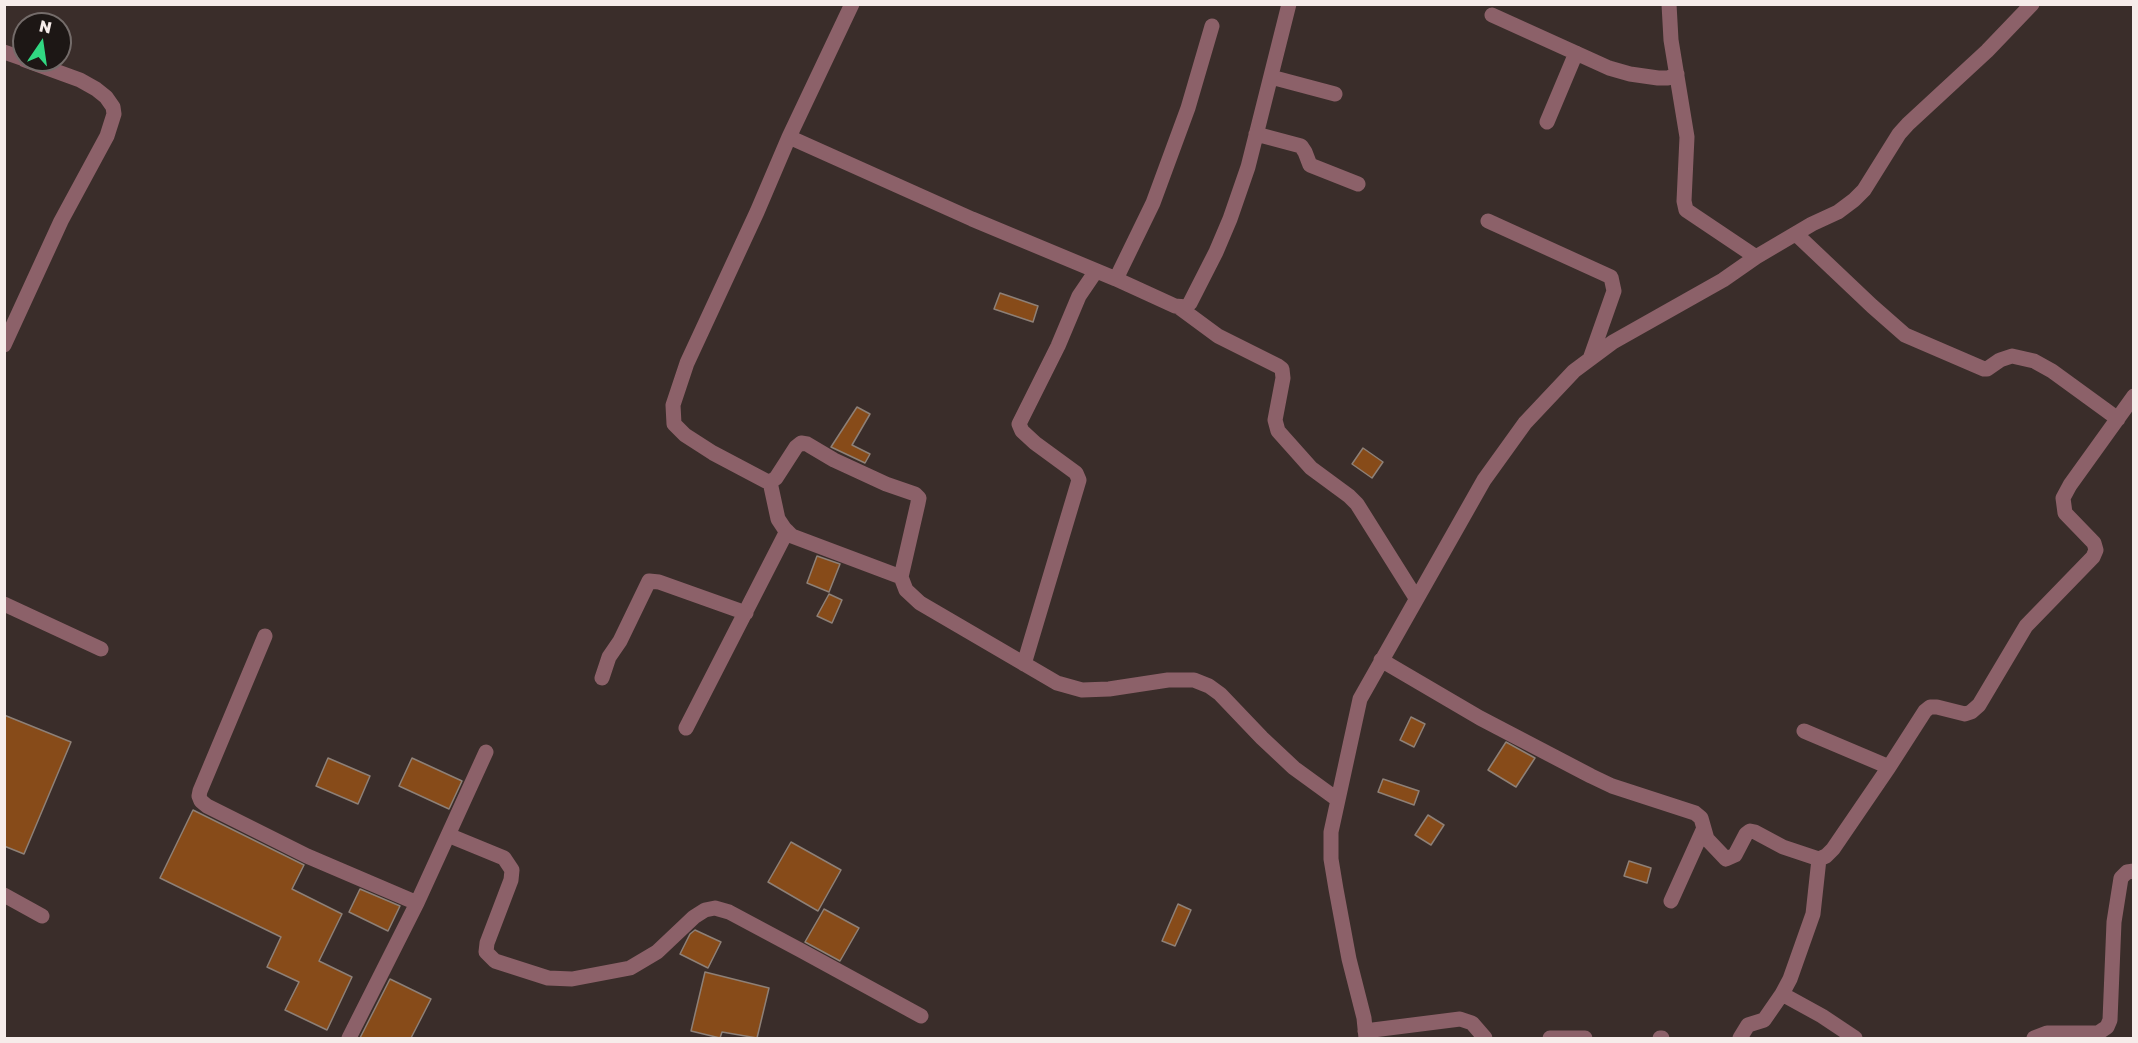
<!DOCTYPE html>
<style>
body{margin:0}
#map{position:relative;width:2138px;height:1043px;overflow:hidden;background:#3a2d2a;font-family:"Golos Text",sans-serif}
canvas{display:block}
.frame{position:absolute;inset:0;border:6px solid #f6ecea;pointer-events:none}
.north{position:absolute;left:12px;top:12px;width:60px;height:60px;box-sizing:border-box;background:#1d1715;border:2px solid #746c6a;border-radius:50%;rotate:13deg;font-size:16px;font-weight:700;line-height:24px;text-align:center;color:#f6ecea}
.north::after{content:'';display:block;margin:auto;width:21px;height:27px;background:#31d882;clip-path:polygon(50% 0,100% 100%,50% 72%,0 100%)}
</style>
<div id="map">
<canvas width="2138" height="1043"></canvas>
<div class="frame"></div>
<div class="north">N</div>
</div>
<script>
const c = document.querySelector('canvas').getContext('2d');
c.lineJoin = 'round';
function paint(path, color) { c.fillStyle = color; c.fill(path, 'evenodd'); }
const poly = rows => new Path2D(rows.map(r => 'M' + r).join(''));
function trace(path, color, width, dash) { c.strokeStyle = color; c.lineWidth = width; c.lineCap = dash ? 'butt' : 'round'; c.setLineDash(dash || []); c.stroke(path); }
const building = poly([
 [1000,293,1038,306,1033,322,994,309,1000,293],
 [857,407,870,414,852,445,870,454,865,463,831,447,857,407],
 [1363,448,1383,462,1372,478,1352,464,1363,448],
 [817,556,840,564,829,592,807,583,817,556],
 [829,594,842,600,832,623,817,616,829,594],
 [4,715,71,742,24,854,4,846,4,715],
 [1411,717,1425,724,1414,747,1400,740,1411,717],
 [1506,742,1535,758,1516,787,1488,770,1506,742],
 [328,758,370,776,358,804,316,786,328,758],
 [412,758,462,781,449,809,399,786,412,758],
 [1383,779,1419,791,1414,805,1378,792,1383,779],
 [193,810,304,865,292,889,342,914,319,961,352,977,327,1030,285,1010,299,982,267,967,281,937,160,878,193,810],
 [1428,815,1444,825,1431,845,1415,835,1428,815],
 [791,842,841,870,818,911,768,882,791,842],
 [1629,861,1651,868,1647,883,1624,876,1629,861],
 [360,889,400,906,388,931,349,912,360,889],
 [1178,904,1191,910,1175,946,1162,941,1178,904],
 [824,909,859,928,840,961,805,942,824,909],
 [695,930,721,942,708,968,680,954,690,934,695,930],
 [705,972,769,988,757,1038,722,1032,720,1038,691,1031,705,972],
 [390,979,431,999,411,1038,360,1038,390,979]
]);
paint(building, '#874b19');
trace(building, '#8e8077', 1.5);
trace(poly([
 [852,4,789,137,757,212,687,363,673,405,674,424,685,435,713,453,766,481,770,482,776,478,796,447,801,443,807,444,834,460,886,484,915,494,919,498,918,503,901,577,906,590,920,603,1057,683,1082,690,1109,689,1168,680,1194,680,1209,686,1220,694,1262,738,1294,768,1338,800],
 [1669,4,1671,40,1687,137,1684,201,1686,210,1756,257],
 [1492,15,1609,68,1630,74,1658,78,1668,78,1677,74],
 [4,52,24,59],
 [1271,77,1335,94],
 [1547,122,1576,53],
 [1256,134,1301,146,1305,152,1310,165,1358,184],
 [789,137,972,219,1116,279,1175,306,1186,307,1190,303,1216,252,1230,219,1248,167,1289,4],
 [1488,221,1611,277,1614,291,1590,359],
 [1796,234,1872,306,1905,335,1984,369,1987,369,2000,360,2012,356,2034,361,2052,371,2118,419],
 [1116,279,1153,203,1188,108,1212,26],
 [1180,308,1218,336,1278,366,1282,369,1283,378,1275,420,1278,431,1311,468,1349,496,1357,504,1416,598],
 [4,345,61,221,107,136,114,114,113,107,106,97,96,89,80,80,25,60],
 [770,482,778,519,784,528,792,536,901,577],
 [4,604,101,649],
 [265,636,200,791,199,796,201,801,207,806,307,856,417,903],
 [1381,660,1480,718,1591,776,1612,786,1695,813,1701,818,1707,839,1726,859,1735,855,1746,834,1750,831,1755,832,1783,847,1819,859,1826,856,1833,849,1889,767],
 [1024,664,1079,480,1076,473,1035,443,1022,431,1019,424,1058,346,1079,296,1096,271],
 [602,678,609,657,620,641,649,581,659,582,746,613],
 [686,728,787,531],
 [1804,731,1889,767,1925,711,1930,707,1937,707,1965,714,1971,712,1979,705,2026,626,2093,557,2096,550,2094,543,2065,513,2063,498,2070,485,2134,396],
 [448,835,504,858,512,870,511,880,487,943,486,952,495,961,548,978,572,979,630,968,657,952,694,917,705,910,715,908,729,912,802,951,921,1016],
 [4,895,42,916],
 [1671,901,1703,830],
 [1782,994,1822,1016,1855,1038],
 [1365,1031,1460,1019,1472,1023,1485,1038],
 [349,1038,417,903,486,752],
 [1366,1038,1364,1018,1349,959,1336,889,1331,859,1331,832,1360,699,1484,480,1525,423,1574,371,1613,342,1723,280,1756,257,1812,224,1838,212,1854,200,1864,190,1899,134,1908,124,1987,51,2032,4],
 [1550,1038,1585,1038],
 [1660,1038,1662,1038],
 [1740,1038,1748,1025,1764,1020,1782,994,1790,979,1813,914,1819,859],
 [2034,1038,2047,1033,2098,1033,2107,1027,2110,1020,2114,922,2121,878,2127,872,2134,871]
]), '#8c6169', 15);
</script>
